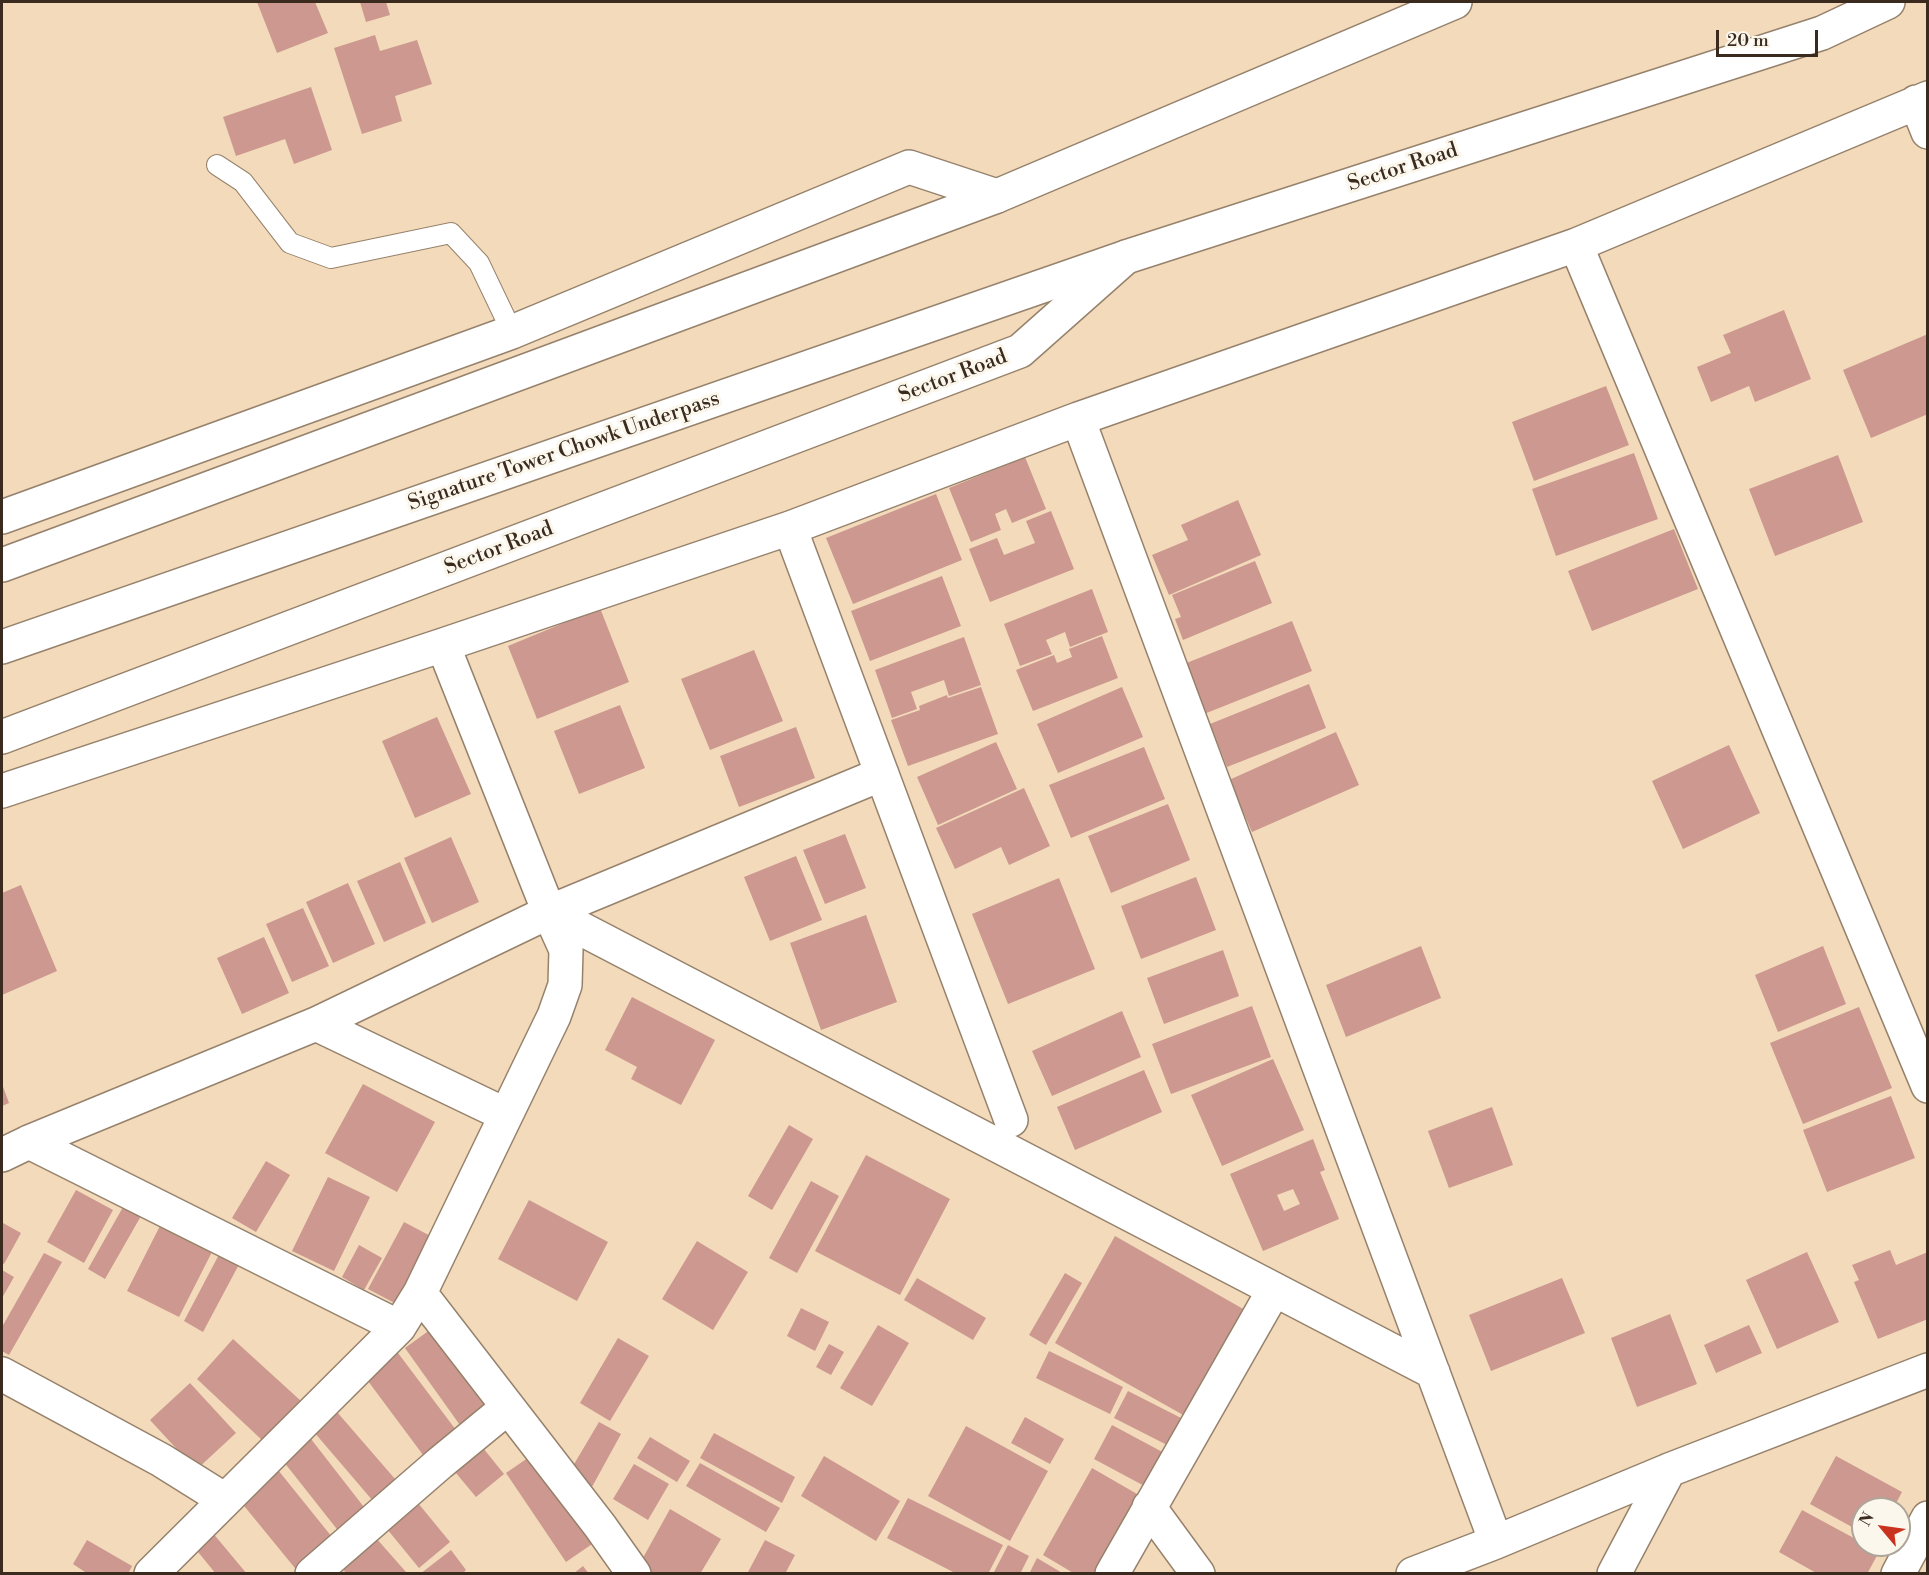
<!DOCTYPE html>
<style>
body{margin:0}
#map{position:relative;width:1929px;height:1575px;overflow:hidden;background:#f2daba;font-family:"Libre Bodoni",serif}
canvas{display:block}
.frame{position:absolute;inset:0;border:3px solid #3b2a1e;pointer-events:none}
.north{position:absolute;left:1851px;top:1497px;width:60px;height:60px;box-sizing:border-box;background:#fbf7ec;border:2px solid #aea59a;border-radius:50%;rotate:299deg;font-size:16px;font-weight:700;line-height:24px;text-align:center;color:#3b2a1e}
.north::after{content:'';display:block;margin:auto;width:21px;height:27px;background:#c8321e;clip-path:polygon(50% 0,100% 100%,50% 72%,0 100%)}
.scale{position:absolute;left:1716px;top:30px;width:102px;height:27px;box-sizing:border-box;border:3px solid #3b2a1e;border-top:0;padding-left:8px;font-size:18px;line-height:21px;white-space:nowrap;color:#3b2a1e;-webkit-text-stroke:4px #fbf7ec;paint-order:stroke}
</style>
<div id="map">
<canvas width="1929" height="1575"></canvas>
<div class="frame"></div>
<div class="north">N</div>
<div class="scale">20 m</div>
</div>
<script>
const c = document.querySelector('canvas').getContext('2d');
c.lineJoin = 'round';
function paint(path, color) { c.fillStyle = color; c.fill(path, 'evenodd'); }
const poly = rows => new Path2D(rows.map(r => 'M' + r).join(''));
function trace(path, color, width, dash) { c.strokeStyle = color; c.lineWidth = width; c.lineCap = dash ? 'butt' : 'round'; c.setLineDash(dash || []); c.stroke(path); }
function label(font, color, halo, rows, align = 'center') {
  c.font = font + ' "Libre Bodoni",serif'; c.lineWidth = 6; c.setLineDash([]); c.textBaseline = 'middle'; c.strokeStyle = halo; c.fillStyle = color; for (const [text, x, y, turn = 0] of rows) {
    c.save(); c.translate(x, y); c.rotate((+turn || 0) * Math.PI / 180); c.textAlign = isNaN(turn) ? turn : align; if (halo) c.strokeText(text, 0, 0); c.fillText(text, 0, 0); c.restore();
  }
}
paint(poly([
 [257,2,315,2,328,33,277,53],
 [360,2,386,2,390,15,366,22],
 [375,35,380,51,417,40,432,84,395,96,402,121,362,134,334,48],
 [311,87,332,150,294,164,285,139,236,156,223,117],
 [1784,310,1811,379,1755,402,1749,386,1711,402,1697,367,1731,353,1723,335],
 [1928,334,1928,414,1871,438,1843,370],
 [1606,386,1629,445,1534,481,1512,422],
 [1634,453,1658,519,1556,556,1532,489],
 [1838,455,1863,522,1775,556,1749,489],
 [1025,457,1046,509,1012,523,1006,509,995,514,1001,530,971,542,949,488],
 [936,494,962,560,853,604,826,538],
 [1238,500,1261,555,1169,595,1152,555,1188,540,1181,525],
 [1051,511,1074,569,990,602,969,549,997,538,1004,555,1035,543,1026,521],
 [1674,529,1698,589,1592,631,1568,571],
 [1255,561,1272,603,1183,640,1175,619,1181,617,1172,595],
 [942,576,961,626,870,661,851,611],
 [1092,589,1108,632,1070,647,1065,632,1046,640,1052,654,1020,666,1004,624],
 [600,608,629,682,537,719,508,646],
 [1292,621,1312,671,1204,714,1184,664],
 [1102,636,1118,678,1033,711,1016,670,1054,655,1057,663,1072,657,1069,649],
 [964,637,981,685,949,696,944,680,911,692,917,709,892,718,875,670],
 [754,650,783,721,710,750,681,679],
 [1309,684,1326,728,1227,767,1210,724],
 [981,687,998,734,908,766,891,720,920,710,919,706,947,695,948,698],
 [1122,687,1143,737,1058,773,1037,724],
 [620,705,645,768,579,794,554,731],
 [437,717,471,794,415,818,382,741],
 [796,727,815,778,739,807,720,756],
 [1336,732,1359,785,1252,832,1229,780],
 [996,742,1017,789,938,825,917,777],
 [1729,745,1760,813,1683,849,1652,781],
 [1144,747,1165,799,1071,838,1049,785],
 [1024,788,1050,846,1009,865,1001,847,955,869,936,828],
 [1168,804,1190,860,1111,893,1088,836],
 [845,834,866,888,825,904,803,850],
 [451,837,479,902,432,923,404,858],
 [796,856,822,920,770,941,744,877],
 [400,862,426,923,384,942,357,881],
 [1196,877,1216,930,1141,959,1121,906],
 [1059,878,1095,969,1008,1004,972,914],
 [348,883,375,944,333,963,306,902],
 [21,885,57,971,2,995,2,893],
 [303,908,329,966,292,982,266,924],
 [866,915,897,1002,821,1030,790,943],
 [264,937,289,993,242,1014,217,958],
 [1421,946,1441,998,1346,1037,1326,985],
 [1823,946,1846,1004,1778,1032,1755,975],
 [1223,950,1239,996,1164,1024,1147,978],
 [632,997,715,1040,681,1105,631,1079,637,1067,605,1050],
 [1252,1006,1271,1057,1171,1094,1152,1044],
 [1859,1007,1892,1088,1803,1124,1770,1043],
 [1122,1011,1141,1057,1052,1096,1032,1051],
 [1273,1059,1304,1130,1222,1166,1191,1095],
 [1144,1070,1162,1112,1075,1150,1057,1107],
 [2,1084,9,1103,2,1106],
 [363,1084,435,1122,397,1192,325,1153],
 [1891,1096,1915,1158,1827,1192,1803,1130],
 [1492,1107,1513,1165,1449,1188,1428,1131],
 [789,1125,813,1139,772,1210,748,1196],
 [1313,1139,1325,1170,1320,1172,1339,1219,1263,1251,1230,1174],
 [1293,1189,1300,1204,1284,1211,1277,1195],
 [866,1155,950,1199,900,1295,815,1251],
 [266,1161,290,1175,256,1232,232,1218],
 [328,1177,370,1197,334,1271,292,1251],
 [811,1181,839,1196,797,1273,769,1258],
 [76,1190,113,1210,84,1263,47,1242],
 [127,1200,145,1209,105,1279,88,1269],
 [529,1200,608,1242,577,1301,498,1259],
 [165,1216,217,1242,179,1317,127,1291],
 [404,1222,440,1241,404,1308,368,1289],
 [3,1223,21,1233,4,1264,2,1263],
 [1115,1236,1245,1310,1185,1416,1055,1343],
 [697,1241,748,1272,713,1330,662,1299],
 [224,1245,244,1255,203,1332,184,1321],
 [359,1245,382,1258,364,1290,342,1277],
 [1890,1250,1896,1265,1928,1252,1928,1319,1878,1339,1854,1282,1859,1280,1852,1265],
 [1807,1252,1839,1322,1777,1349,1746,1280],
 [44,1253,62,1262,9,1355,2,1351,2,1327],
 [2,1270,14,1277,2,1298],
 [1065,1273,1082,1283,1046,1345,1029,1335],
 [917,1278,986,1318,973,1340,904,1300],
 [1562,1278,1585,1333,1491,1371,1469,1315],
 [801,1308,829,1322,815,1351,787,1336],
 [1670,1314,1697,1384,1637,1407,1611,1338],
 [438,1324,501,1411,467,1435,405,1348],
 [878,1325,909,1343,872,1406,840,1388],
 [1749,1325,1762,1353,1716,1373,1704,1345],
 [618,1338,649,1356,610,1421,580,1403],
 [233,1339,301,1401,263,1441,197,1379],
 [829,1344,844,1352,831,1375,816,1367],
 [395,1349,462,1438,429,1463,362,1373],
 [1049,1351,1123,1387,1110,1414,1036,1378],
 [190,1383,236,1433,196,1470,150,1420],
 [1128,1391,1187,1421,1173,1448,1114,1418],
 [337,1412,402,1487,379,1508,314,1432],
 [1025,1417,1064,1439,1050,1464,1011,1443],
 [599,1422,621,1434,587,1496,570,1471],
 [1112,1425,1168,1455,1150,1489,1094,1459],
 [966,1426,1048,1471,1010,1541,928,1496],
 [304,1430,367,1511,340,1533,276,1452],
 [714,1433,795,1477,782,1503,700,1458],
 [650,1437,690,1461,677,1482,637,1458],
 [475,1438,504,1474,476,1497,446,1461],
 [535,1453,595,1542,566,1562,506,1473],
 [824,1456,900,1501,876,1541,801,1496],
 [1836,1456,1902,1492,1893,1509,1863,1509,1863,1533,1810,1504],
 [700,1463,780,1508,766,1532,686,1486],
 [634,1464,669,1484,648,1520,613,1499],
 [274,1465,336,1542,299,1573,236,1496],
 [1092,1468,1144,1498,1102,1574,1075,1574,1043,1555],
 [908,1498,1003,1545,988,1574,957,1574,887,1538],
 [418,1503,450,1542,419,1568,387,1529],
 [670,1509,721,1539,700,1574,645,1574,639,1565],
 [1802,1510,1863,1543,1863,1545,1867,1545,1879,1552,1867,1574,1818,1574,1779,1552],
 [212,1532,247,1574,216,1574,194,1547],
 [376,1538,406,1572,347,1574,342,1568],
 [87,1540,132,1566,128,1574,88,1574,73,1564],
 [765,1540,795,1555,785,1574,747,1574],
 [1008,1545,1029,1556,1020,1574,993,1574],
 [451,1550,466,1570,462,1574,420,1574],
 [1037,1558,1064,1574,1029,1574],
 [583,1566,589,1574,573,1574]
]), '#cc9890');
const service = poly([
 [217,165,243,182,290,243,331,258,451,233,479,263,512,332]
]);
const minor = poly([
 [1916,102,1928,132],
 [1576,245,1928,1086],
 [1078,419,1496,1542],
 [790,528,1011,1120],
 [2,791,443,645,790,528,1078,419,1576,245,1928,98],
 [549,912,1433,1372],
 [316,1024,506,1115],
 [29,1142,399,1327],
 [2,1155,29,1142,316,1024,549,912,882,774],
 [420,1293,600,1526,634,1574],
 [2,1374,161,1460,225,1500],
 [1149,1507,1198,1574],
 [151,1574,399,1327,420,1293,554,1016,565,985,566,950,549,912,443,645],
 [312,1574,440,1463,507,1408],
 [1112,1574,1274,1290],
 [1413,1574,1496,1542,1669,1470,1928,1370],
 [1614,1574,1669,1470],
 [1898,1574,1928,1518]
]);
const tertiary = poly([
 [2,517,512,332,909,167,997,196],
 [2,737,1020,351,1126,257]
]);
const secondary = poly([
 [2,565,997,196,1455,2],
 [2,647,1126,257,1822,33,1888,2]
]);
trace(service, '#96826c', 22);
trace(minor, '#96826c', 36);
trace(tertiary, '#96826c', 36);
trace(secondary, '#96826c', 36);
trace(service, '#fff', 20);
trace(minor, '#fff', 33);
trace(tertiary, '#fff', 33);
trace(secondary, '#fff', 33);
label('21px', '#3b2a1e', '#fbf7ec', [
 ["Sector Road",1403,168,-18],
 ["Sector Road",953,377,-21],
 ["Signature Tower Chowk Underpass",564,452,-19],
 ["Sector Road",499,549,-21]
]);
</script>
